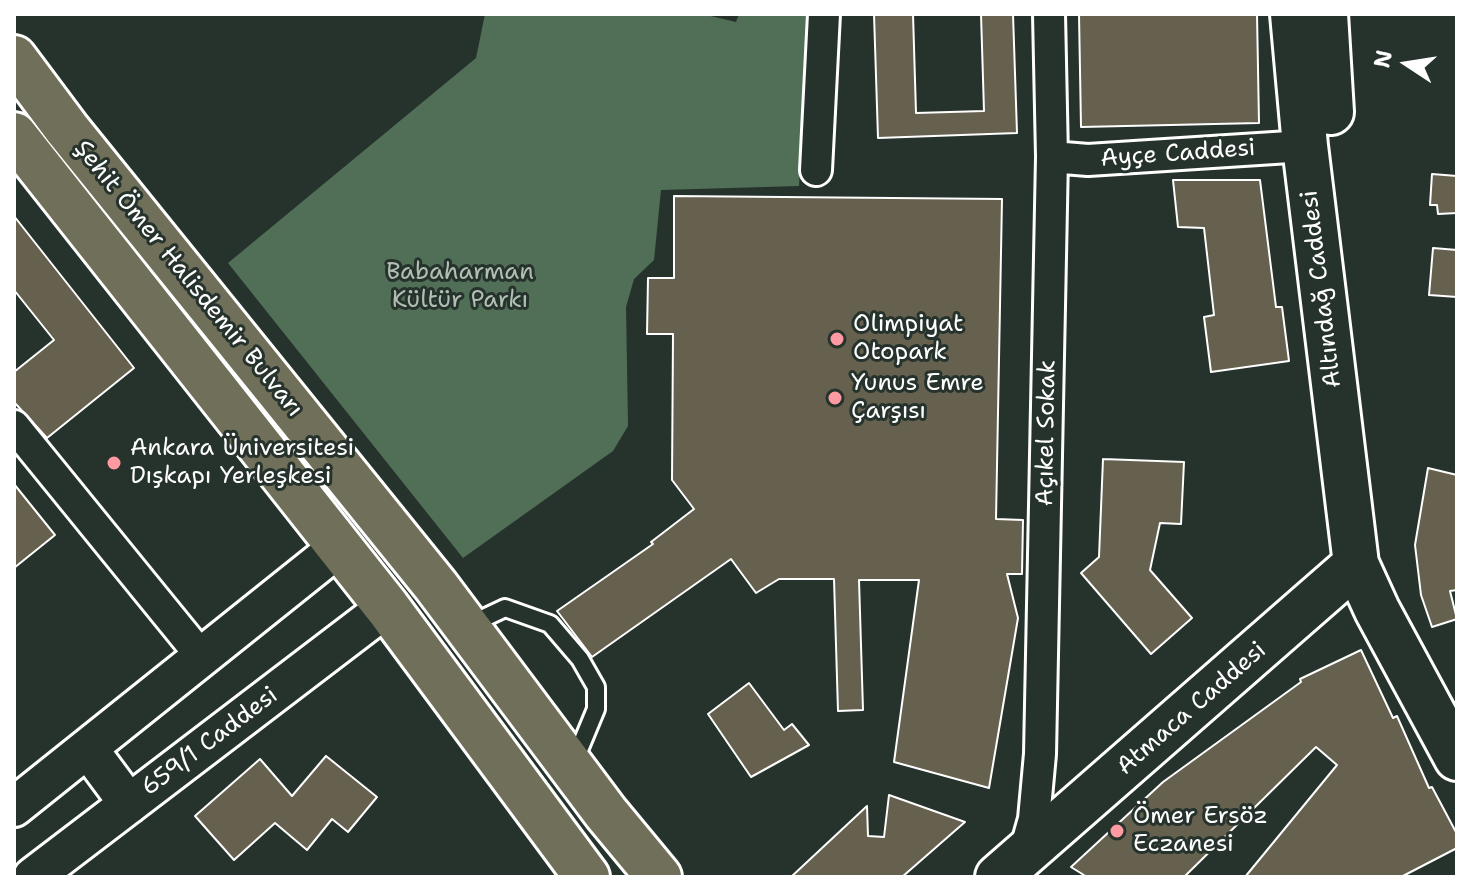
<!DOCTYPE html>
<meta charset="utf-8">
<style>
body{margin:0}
#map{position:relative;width:1471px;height:891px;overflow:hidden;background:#26332d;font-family:"Shantell Sans",sans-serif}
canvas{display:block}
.frame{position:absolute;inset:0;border:16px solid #fff;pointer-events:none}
.north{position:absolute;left:1367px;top:24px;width:80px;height:80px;-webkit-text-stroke:6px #26332d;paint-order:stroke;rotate:282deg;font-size:22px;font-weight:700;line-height:32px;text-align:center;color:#fff}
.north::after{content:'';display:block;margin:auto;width:28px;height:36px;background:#fff;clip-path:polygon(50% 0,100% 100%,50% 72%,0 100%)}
</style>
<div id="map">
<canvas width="1471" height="891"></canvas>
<div class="frame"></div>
<div class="north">N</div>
</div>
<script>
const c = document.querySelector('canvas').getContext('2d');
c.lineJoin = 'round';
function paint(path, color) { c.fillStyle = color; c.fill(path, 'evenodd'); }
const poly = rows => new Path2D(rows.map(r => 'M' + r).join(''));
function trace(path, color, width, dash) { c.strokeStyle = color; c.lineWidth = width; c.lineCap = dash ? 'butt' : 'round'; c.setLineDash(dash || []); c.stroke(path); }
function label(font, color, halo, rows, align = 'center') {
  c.font = font + ' "Shantell Sans",sans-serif'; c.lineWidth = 6; c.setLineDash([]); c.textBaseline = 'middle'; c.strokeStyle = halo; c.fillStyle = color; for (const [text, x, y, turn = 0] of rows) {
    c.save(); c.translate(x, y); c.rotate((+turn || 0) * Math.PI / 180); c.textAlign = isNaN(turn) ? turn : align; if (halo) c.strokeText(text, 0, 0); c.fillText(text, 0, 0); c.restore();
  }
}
paint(poly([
 [485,14,702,14,736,22,739,14,807,14,799,186,661,190,654,260,634,279,626,307,628,426,613,451,463,558,228,263,476,58]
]), '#516f57');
const building = poly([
 [874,14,913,14,916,113,984,111,981,14,1013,14,1017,133,878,138,874,14],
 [1079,14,1257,14,1259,123,1081,127,1079,14],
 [1432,174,1457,176,1457,213,1438,214,1437,205,1430,205,1432,174],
 [1173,180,1260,180,1276,307,1282,307,1289,361,1211,372,1204,317,1214,315,1204,228,1178,227,1173,180],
 [674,196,1002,199,996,519,1023,520,1022,574,1007,574,1018,618,989,788,894,762,919,580,859,580,863,710,838,711,834,579,779,579,756,593,731,559,592,657,557,611,653,544,651,542,694,509,672,480,673,334,647,334,648,278,674,278,674,196],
 [14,216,134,368,47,438,14,402,14,372,54,340,14,290,14,216],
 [1433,248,1457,250,1457,297,1429,295,1433,248],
 [1103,459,1184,462,1181,524,1160,523,1150,570,1192,618,1151,654,1081,573,1099,557,1103,459],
 [1428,468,1457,475,1457,590,1450,591,1457,619,1432,627,1421,595,1415,545,1428,468],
 [14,484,55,535,14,568,14,484],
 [1361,650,1393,718,1397,716,1429,788,1432,787,1457,834,1457,848,1401,877,1245,877,1337,765,1316,747,1184,877,1087,877,1071,867,1163,782,1301,682,1300,679,1361,650],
 [749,683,784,730,792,724,809,745,751,777,708,714,749,683],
 [326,756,377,797,348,832,332,819,307,850,275,823,234,860,195,816,260,759,292,796,326,756],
 [889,795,965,822,902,877,791,877,867,806,868,836,884,837,889,795]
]);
paint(building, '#65614e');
trace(building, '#fff', 2);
const service = poly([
 [469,625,505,608,550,624,580,659,596,687,596,709,574,762]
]);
const minor = poly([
 [1052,157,1088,160,1305,146],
 [816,170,824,14],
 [14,426,202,657],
 [1025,851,1034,819,1040,754,1052,157,1049,14]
]);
const tertiary = poly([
 [89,750,129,804],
 [14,807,339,547],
 [33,877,387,607]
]);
const secondary = poly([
 [1293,14,1305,146,1356,564,1377,610,1457,758],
 [1325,14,1331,112],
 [998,877,1356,564]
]);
const primary = poly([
 [14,58,67,129,436,586,606,813,659,877],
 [14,135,387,607,587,877]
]);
trace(service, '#fff', 22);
trace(minor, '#fff', 36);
trace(tertiary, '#fff', 44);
trace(secondary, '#fff', 50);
trace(primary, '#fff', 50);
trace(service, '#26332d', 16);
trace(minor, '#26332d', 30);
trace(tertiary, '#26332d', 38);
trace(secondary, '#26332d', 44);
trace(primary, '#706f59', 44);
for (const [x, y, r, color] of [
 [837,339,8,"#ff9aa2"],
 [835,398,8,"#ff9aa2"],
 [114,463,8,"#ff9aa2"],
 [1117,831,8,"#ff9aa2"]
]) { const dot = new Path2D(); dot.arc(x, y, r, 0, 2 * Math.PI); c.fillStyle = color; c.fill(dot); trace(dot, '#26332d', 3); }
label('24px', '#fff', '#26332d', [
 ["Ayçe Caddesi",1178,154,-4],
 ["Şehit Ömer Halisdemir Bulvarı",188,279,51],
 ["Altındağ Caddesi",1322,289,-97],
 ["Açıkel Sokak",1047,433,-89],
 ["Atmaca Caddesi",1192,709,-41],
 ["659/1 Caddesi",210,742,-37]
]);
label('24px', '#b1beb3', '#26332d', [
 ["Babaharman",460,273],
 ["Kültür Parkı",460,301]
]);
label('24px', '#fff', '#26332d', [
 ["Olimpiyat",853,325],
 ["Otopark",853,353],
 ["Yunus Emre",851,384],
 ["Çarşısı",851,412],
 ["Ankara Üniversitesi",130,449],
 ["Dışkapı Yerleşkesi",130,477],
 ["Ömer Ersöz",1133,817],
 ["Eczanesi",1133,845]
], 'left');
</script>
